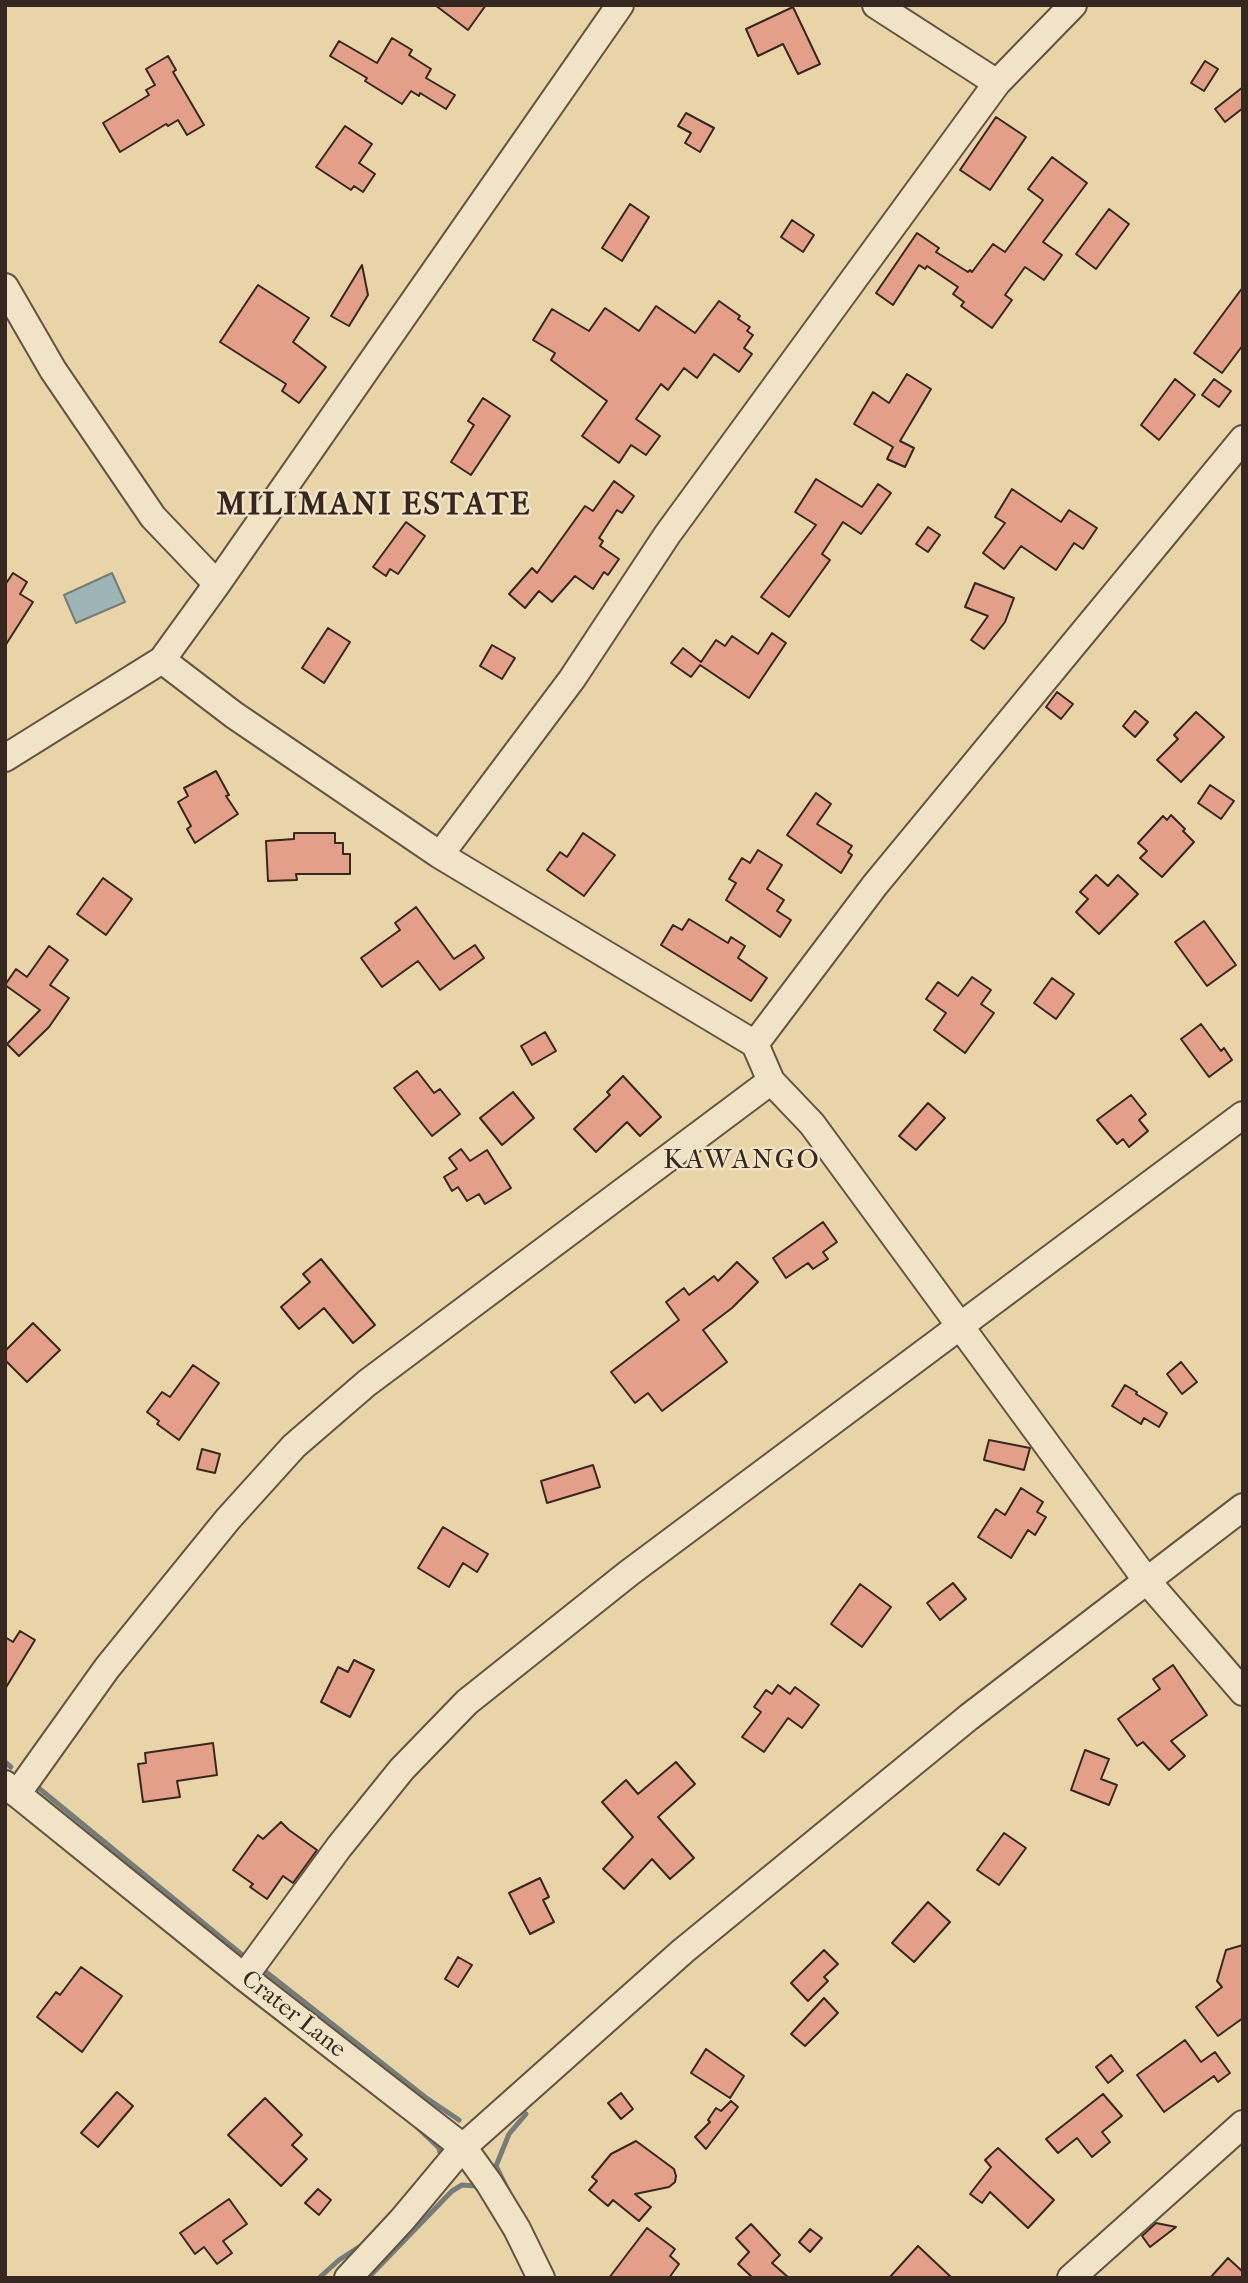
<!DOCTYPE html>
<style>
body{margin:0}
#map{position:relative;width:1248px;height:2283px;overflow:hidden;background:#e9d4a7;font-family:"IM FELL French Canon",serif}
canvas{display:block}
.frame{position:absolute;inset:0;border:7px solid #362821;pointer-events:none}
</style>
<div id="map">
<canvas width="1248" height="2283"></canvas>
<div class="frame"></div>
</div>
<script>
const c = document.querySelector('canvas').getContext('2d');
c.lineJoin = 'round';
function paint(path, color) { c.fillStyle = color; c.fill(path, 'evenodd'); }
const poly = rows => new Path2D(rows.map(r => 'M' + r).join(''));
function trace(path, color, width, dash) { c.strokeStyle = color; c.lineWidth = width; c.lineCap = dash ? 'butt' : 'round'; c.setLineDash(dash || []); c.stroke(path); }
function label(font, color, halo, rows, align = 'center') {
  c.font = font + ' "IM FELL French Canon",serif'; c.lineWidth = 5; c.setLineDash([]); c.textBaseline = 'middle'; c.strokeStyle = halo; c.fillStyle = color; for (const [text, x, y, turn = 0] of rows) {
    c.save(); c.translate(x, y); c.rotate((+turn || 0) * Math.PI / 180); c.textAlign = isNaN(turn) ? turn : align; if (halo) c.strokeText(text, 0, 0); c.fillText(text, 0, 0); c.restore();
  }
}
const water = poly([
 [112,573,125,602,76,623,64,595,112,573]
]);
paint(water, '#9db5b4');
trace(water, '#747d79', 2);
trace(poly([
 [5,1762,11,1767],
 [35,1785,246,1958],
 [261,1968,425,2097,459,2120],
 [416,2126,439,2148,442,2159],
 [509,2192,496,2166,509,2134,526,2114],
 [319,2278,339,2260,362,2245],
 [368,2278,452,2191,462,2185,476,2186,481,2189]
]), '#747d79', 5);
const building = poly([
 [435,5,486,5,468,30,435,5],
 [793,7,820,64,798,74,783,44,758,56,746,29,793,7],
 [392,38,412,50,409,55,431,69,426,78,455,95,446,109,420,93,419,96,411,91,402,104,365,81,367,78,330,56,339,41,377,63,392,38],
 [168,56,176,70,173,72,204,125,187,135,178,120,168,126,166,124,120,152,103,123,149,95,146,90,155,85,146,69,168,56],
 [1205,61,1218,69,1204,91,1191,83,1205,61],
 [1243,87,1243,108,1225,122,1215,109,1243,87],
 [686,113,714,128,700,152,685,143,691,133,678,126,686,113],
 [996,117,1026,137,990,190,960,170,996,117],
 [345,126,372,144,359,163,375,174,363,192,354,186,351,190,316,167,345,126],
 [1052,157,1087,183,1043,242,1062,255,1044,280,1025,267,1005,295,1012,300,992,328,961,306,964,302,953,294,958,287,927,266,925,269,919,265,893,305,876,293,917,233,939,248,936,252,968,272,970,270,972,272,993,244,1005,252,1043,200,1028,189,1052,157],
 [630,204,649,217,622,261,602,248,630,204],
 [1109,209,1129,224,1096,269,1076,254,1109,209],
 [792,220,814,235,803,252,781,237,792,220],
 [362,265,368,295,349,326,331,316,362,265],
 [258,285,309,318,293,342,326,367,299,403,282,391,286,384,220,342,258,285],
 [1243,287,1243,345,1222,373,1194,353,1243,287],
 [719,301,740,316,738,319,750,327,747,331,753,335,744,348,752,354,739,372,714,354,697,378,684,368,668,390,661,384,636,419,660,436,646,455,631,445,619,463,582,436,607,401,551,360,555,353,533,340,552,309,589,331,605,308,639,331,656,306,695,333,719,301],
 [907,374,931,389,900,441,914,448,905,467,887,459,893,447,854,424,873,392,889,403,907,374],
 [1175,379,1195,395,1159,440,1141,425,1175,379],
 [1214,379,1231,391,1219,407,1202,395,1214,379],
 [483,398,510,416,471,475,451,462,474,425,468,421,483,398],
 [816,479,862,507,878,484,891,493,861,534,843,522,822,554,830,560,789,617,761,597,816,525,795,512,816,479],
 [614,481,634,496,622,513,617,510,599,538,603,541,600,546,619,559,608,575,604,572,593,589,575,576,552,602,539,591,525,608,509,594,532,568,537,573,585,506,593,511,614,481],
 [1012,489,1061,522,1069,510,1097,528,1083,549,1074,543,1056,570,1021,546,1004,569,983,553,1005,523,995,517,1012,489],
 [406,522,425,536,398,574,390,569,386,576,373,567,406,522],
 [928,527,940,535,928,552,916,544,928,527],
 [13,573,27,582,20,594,33,602,5,646,5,585,13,573],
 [975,583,1014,598,1005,622,984,649,971,640,988,616,965,607,975,583],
 [328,628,350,642,324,683,302,668,328,628],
 [772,633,786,643,749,698,700,665,691,677,671,663,683,648,701,662,716,640,725,646,732,636,758,654,772,633],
 [492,645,515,658,502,679,480,666,492,645],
 [1057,692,1073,704,1061,719,1046,707,1057,692],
 [1135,711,1148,722,1135,737,1123,726,1135,711],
 [1196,712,1224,737,1181,782,1157,760,1178,739,1174,735,1196,712],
 [216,771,229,795,226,796,238,814,195,843,187,829,191,826,178,802,188,796,184,788,216,771],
 [1210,785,1234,801,1221,819,1198,803,1210,785],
 [816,793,831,804,817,824,852,846,848,852,852,855,841,873,787,835,816,793],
 [1171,815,1185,829,1183,831,1194,842,1162,877,1140,858,1147,851,1138,843,1163,816,1167,820,1171,815],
 [294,833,335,833,335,843,343,843,343,854,350,854,350,874,296,874,297,880,268,881,266,841,294,839,294,833],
 [583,833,615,855,584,896,547,870,560,852,567,857,583,833],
 [758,850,782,865,767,889,784,900,777,911,791,920,780,937,726,900,736,883,729,879,742,858,750,863,758,850],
 [1096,875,1108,886,1118,875,1138,894,1099,934,1076,912,1088,899,1080,892,1096,875],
 [103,878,132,899,106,935,77,914,103,878],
 [416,907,454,959,475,945,484,958,440,990,418,961,382,987,361,958,400,930,395,923,416,907],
 [689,919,728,943,731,937,745,946,738,958,767,978,751,1001,661,945,673,925,682,930,689,919],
 [1204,921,1236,965,1207,986,1175,942,1204,921],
 [49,946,68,960,50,985,69,998,49,1027,19,1056,7,1044,40,1010,5,985,16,969,27,977,49,946],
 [972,977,991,990,981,1004,994,1013,965,1053,934,1030,946,1013,926,999,938,982,958,996,972,977],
 [1052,978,1074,994,1056,1019,1034,1003,1052,978],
 [1201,1024,1221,1051,1224,1048,1232,1060,1209,1077,1181,1039,1201,1024],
 [545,1032,556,1051,532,1065,521,1046,545,1032],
 [417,1071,434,1093,440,1089,460,1114,432,1136,394,1088,417,1071],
 [623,1076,661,1117,640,1136,627,1122,596,1152,574,1129,610,1095,607,1092,623,1076],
 [513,1092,534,1118,502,1145,480,1118,513,1092],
 [1131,1095,1146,1114,1139,1120,1148,1131,1129,1147,1123,1139,1117,1144,1097,1120,1131,1095],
 [928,1103,945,1118,916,1150,899,1136,928,1103],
 [461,1149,470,1161,487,1150,511,1188,485,1204,479,1194,467,1201,458,1187,452,1191,444,1177,457,1169,449,1158,461,1149],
 [823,1222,837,1242,823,1252,828,1259,813,1269,808,1263,786,1278,773,1258,823,1222],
 [321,1259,375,1325,353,1343,324,1308,299,1329,281,1307,310,1282,303,1274,321,1259],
 [737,1262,758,1282,732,1308,703,1330,727,1362,662,1411,648,1393,635,1403,611,1372,679,1320,666,1302,684,1288,689,1295,714,1276,718,1281,737,1262],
 [33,1323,60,1350,27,1382,5,1360,5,1351,33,1323],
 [1181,1362,1197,1382,1182,1394,1167,1374,1181,1362],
 [193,1365,219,1383,179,1440,157,1424,159,1421,147,1412,162,1392,170,1397,193,1365],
 [1125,1385,1137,1392,1136,1394,1167,1413,1159,1427,1144,1418,1141,1424,1112,1406,1125,1385],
 [989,1440,1030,1448,1024,1470,984,1460,989,1440],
 [202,1449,220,1454,215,1473,197,1469,202,1449],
 [593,1465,600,1487,547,1503,541,1481,593,1465],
 [1021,1488,1043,1502,1037,1512,1046,1517,1035,1535,1028,1530,1011,1558,978,1537,996,1509,1005,1515,1021,1488],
 [443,1527,488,1554,477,1572,463,1563,449,1587,418,1568,443,1527],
 [953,1583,966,1599,940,1620,927,1603,953,1583],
 [860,1584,891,1607,862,1647,831,1624,860,1584],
 [20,1631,35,1640,5,1689,5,1637,13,1642,20,1631],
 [354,1660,374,1670,350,1717,321,1702,338,1667,348,1672,354,1660],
 [1173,1665,1207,1715,1171,1741,1185,1756,1169,1770,1143,1742,1137,1746,1118,1719,1160,1689,1153,1679,1173,1665],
 [778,1685,790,1694,795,1687,819,1705,802,1728,788,1718,764,1752,742,1737,761,1712,754,1707,766,1690,772,1694,778,1685],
 [213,1743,217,1775,177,1781,180,1797,143,1802,138,1764,146,1763,145,1753,213,1743],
 [1085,1750,1109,1759,1101,1779,1117,1785,1109,1805,1071,1790,1085,1750],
 [676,1762,695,1784,658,1817,694,1858,670,1879,652,1859,624,1889,603,1869,633,1837,602,1802,626,1780,638,1794,676,1762],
 [281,1822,289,1830,317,1850,293,1883,283,1876,267,1899,250,1887,253,1884,233,1870,258,1835,263,1839,281,1822],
 [1004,1833,1026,1848,999,1885,977,1870,1004,1833],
 [540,1878,549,1897,543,1900,554,1922,530,1934,509,1893,540,1878],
 [928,1902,950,1922,914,1962,892,1943,928,1902],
 [1243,1945,1243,2018,1218,2036,1196,2007,1222,1987,1217,1981,1226,1950,1243,1945],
 [824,1950,838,1964,824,1977,828,1981,808,2001,791,1983,824,1950],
 [458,1957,472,1965,458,1987,445,1979,458,1957],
 [81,1967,122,1996,82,2052,37,2017,56,1992,60,1995,81,1967],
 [824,1998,838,2013,805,2046,791,2034,824,1998],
 [1185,2040,1201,2062,1215,2052,1230,2073,1218,2082,1214,2076,1164,2112,1137,2075,1185,2040],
 [706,2049,744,2076,730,2098,691,2073,706,2049],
 [1111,2055,1123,2071,1108,2083,1096,2067,1111,2055],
 [117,2092,133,2106,98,2147,81,2133,117,2092],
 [621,2093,633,2109,621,2119,608,2103,621,2093],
 [1103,2094,1122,2116,1102,2132,1110,2142,1092,2157,1077,2138,1058,2153,1046,2139,1103,2094],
 [265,2098,302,2135,292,2145,307,2159,281,2186,228,2135,265,2098],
 [731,2101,738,2107,706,2149,695,2137,710,2122,708,2120,716,2108,721,2111,731,2101],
 [636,2141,674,2169,676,2176,675,2182,669,2187,635,2194,651,2207,639,2221,613,2200,608,2206,589,2190,597,2181,592,2177,611,2154,636,2141],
 [998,2148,1054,2200,1028,2228,990,2192,982,2203,970,2194,991,2167,985,2160,998,2148],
 [318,2189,331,2200,319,2215,305,2203,318,2189],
 [229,2199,247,2224,223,2241,232,2253,217,2264,204,2247,195,2254,180,2233,229,2199],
 [1156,2223,1176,2227,1150,2247,1142,2236,1156,2223],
 [751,2224,780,2255,772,2263,789,2278,753,2278,738,2264,749,2252,736,2238,751,2224],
 [647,2228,675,2249,670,2256,679,2264,669,2278,609,2278,647,2228],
 [810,2229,822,2238,810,2252,799,2242,810,2229],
 [918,2246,952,2278,889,2278,918,2246],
 [1228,2258,1243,2272,1243,2278,1210,2278,1228,2258]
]);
paint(building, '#e49f89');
trace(building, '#362821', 2);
const minor = poly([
 [876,5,997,83],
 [5,287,53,370,153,517,217,584],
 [162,660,234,715,440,855,755,1044,771,1081,812,1124,1147,1581,1243,1692],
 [5,758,162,660,217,584,620,5],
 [440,855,572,679,667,535,997,83,1073,5],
 [755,1044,875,885,1243,439],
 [5,1784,244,1977,463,2147,489,2183,517,2229,541,2278],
 [17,1794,107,1668,228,1519,294,1446,367,1383,771,1081],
 [244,1977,339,1847,402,1769,467,1702,629,1573,1243,1115],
 [348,2278,402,2220,463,2147,683,1951,969,1717,1243,1507],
 [1071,2278,1243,2124]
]);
trace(minor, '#635342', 30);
trace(minor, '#f1e3c6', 26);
label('24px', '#362821', '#f1e3c6', [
 ["Crater Lane",293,2015,38]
]);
c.letterSpacing = '2px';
label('28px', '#362821', '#f1e3c6', [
 ["KAWANGO",742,1161]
]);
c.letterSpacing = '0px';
c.letterSpacing = '2px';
label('bold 32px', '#362821', '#f1e3c6', [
 ["MILIMANI ESTATE",374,506]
]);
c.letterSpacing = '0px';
</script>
